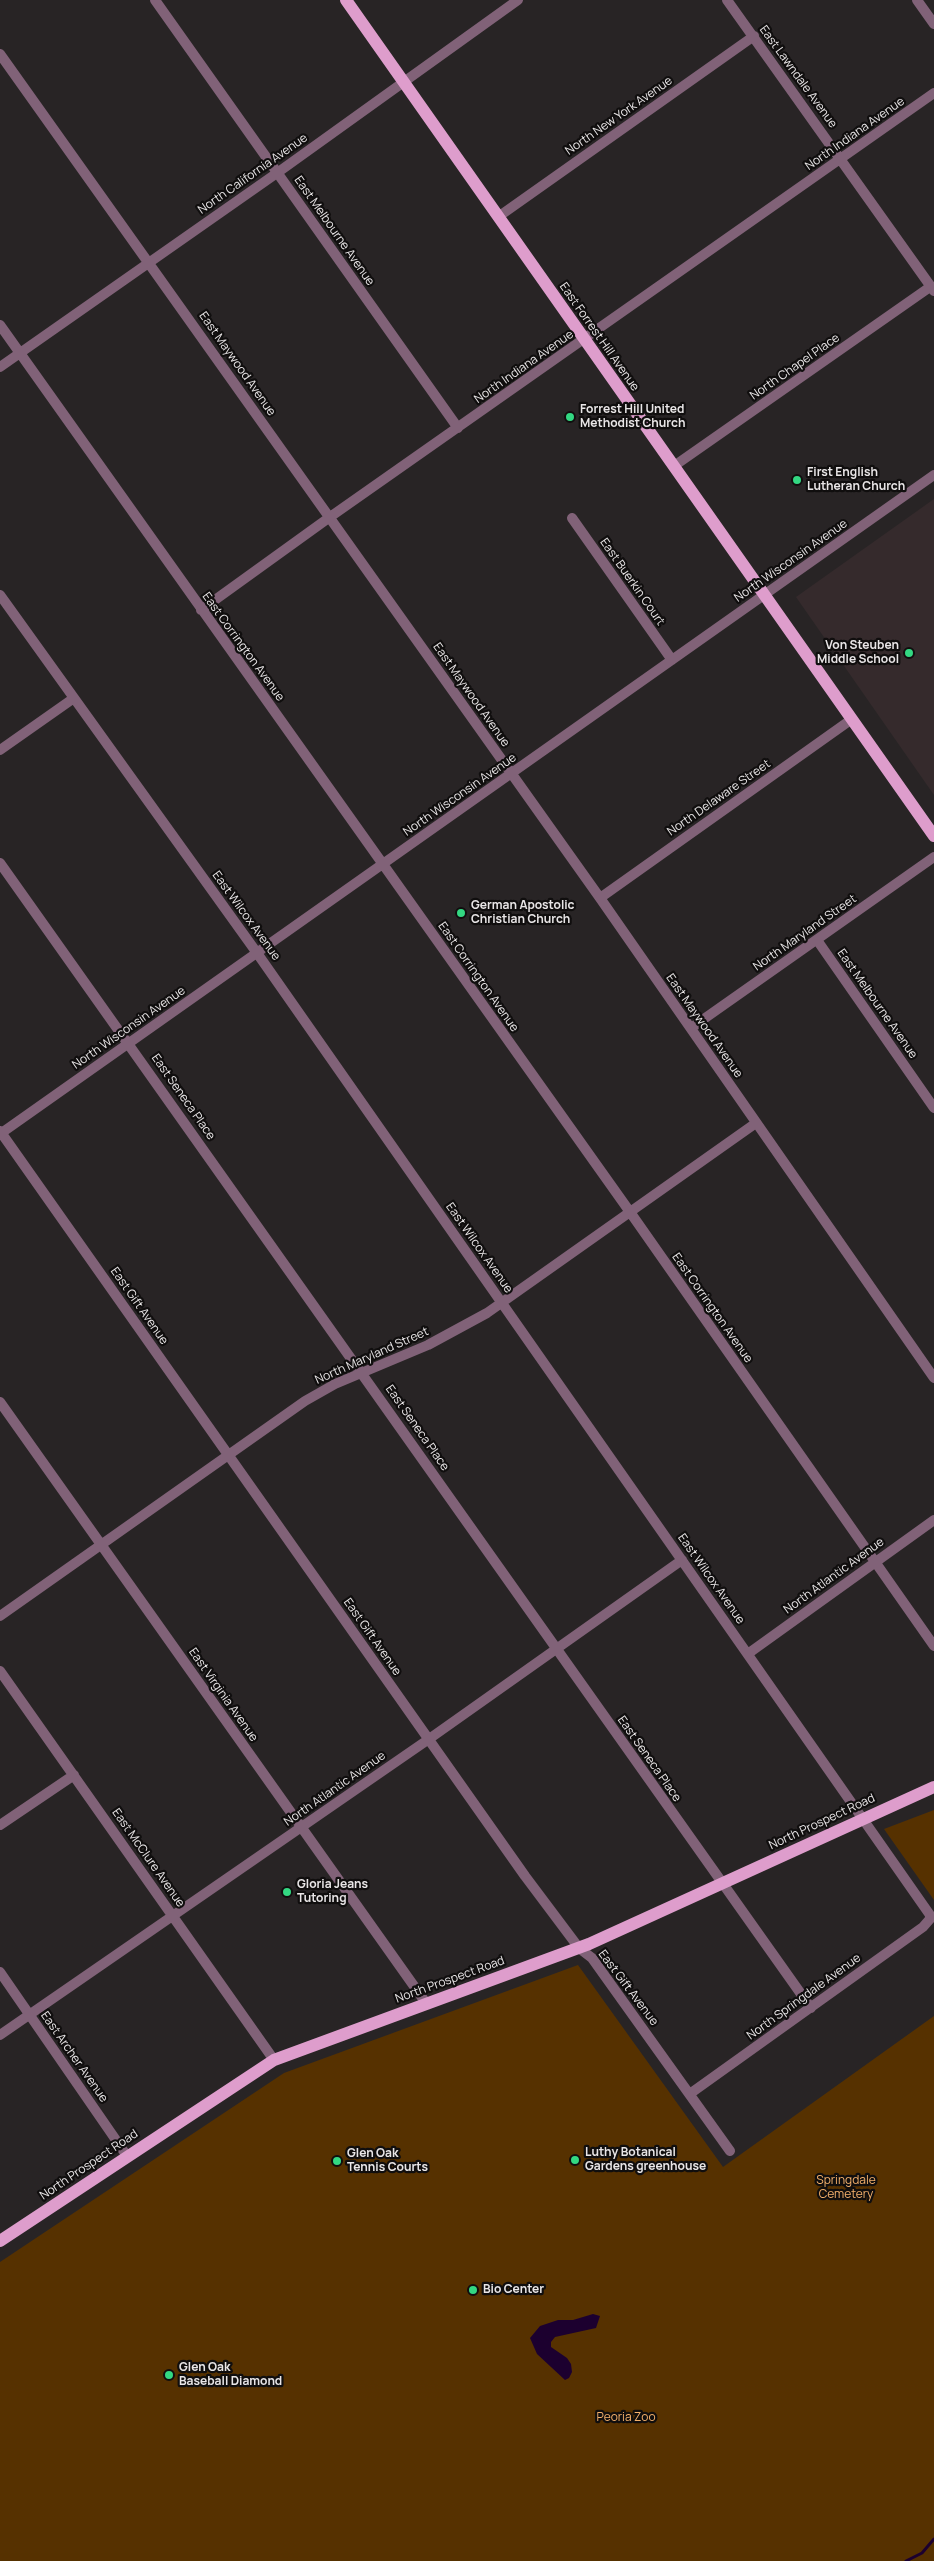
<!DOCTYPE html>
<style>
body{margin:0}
canvas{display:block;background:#282425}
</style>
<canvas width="934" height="2561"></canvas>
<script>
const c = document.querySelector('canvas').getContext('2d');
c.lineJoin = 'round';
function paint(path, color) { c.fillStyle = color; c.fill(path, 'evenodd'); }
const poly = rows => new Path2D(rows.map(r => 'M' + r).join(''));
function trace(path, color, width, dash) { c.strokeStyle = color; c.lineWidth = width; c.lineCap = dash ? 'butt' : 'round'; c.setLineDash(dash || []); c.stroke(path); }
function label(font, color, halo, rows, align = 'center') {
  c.font = font + ' Manrope,sans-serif'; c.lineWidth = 4.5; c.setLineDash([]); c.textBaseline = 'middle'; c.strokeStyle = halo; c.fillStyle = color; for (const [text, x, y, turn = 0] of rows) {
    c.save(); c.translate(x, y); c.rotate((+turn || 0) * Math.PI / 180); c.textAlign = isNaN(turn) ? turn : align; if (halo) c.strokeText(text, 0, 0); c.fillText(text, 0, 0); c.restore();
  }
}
paint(poly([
 [934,499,934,795,796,597]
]), '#352a2c');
paint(poly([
 [934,1810,934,1900,884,1829],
 [578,1965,723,2167,934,2016,934,2561,0,2561,0,2262,284,2073]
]), '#563100');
paint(poly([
 [593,2314,600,2316,596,2328,555,2337,551,2342,551,2347,567,2358,571,2364,572,2372,569,2378,565,2380,537,2354,530,2338,540,2326,558,2320,573,2320]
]), '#1c002f');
trace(poly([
 [906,2561,922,2553,934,2539]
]), '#1c002f', 3);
trace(poly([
 [155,0,458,428],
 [727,0,934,291],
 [917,0,934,24],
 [0,54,600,898,934,1378],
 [498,217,754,36],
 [0,325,630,1212,934,1646],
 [0,367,277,173,518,0],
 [674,466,930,287],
 [572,518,672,660],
 [0,595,257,953,930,1915,930,1919,923,1927,691,2093],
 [201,610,330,517,934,93],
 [0,750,74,698],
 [0,863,811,2008],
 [600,898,852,719],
 [817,940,934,1108],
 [691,1028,934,857],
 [0,1131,525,1876,579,1948,592,1958,730,2151],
 [0,1134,934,475],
 [0,1402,426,2003],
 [0,1616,305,1401,335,1384,428,1345,487,1313,756,1123],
 [749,1653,934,1520],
 [0,1671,274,2060],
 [0,1825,74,1775],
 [0,1972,127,2156],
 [0,2035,429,1739,682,1560]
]), '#816278', 10);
trace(poly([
 [346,0,934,836],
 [0,2241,274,2060,589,1944,934,1787]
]), '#de9dcc', 12);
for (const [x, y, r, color] of [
 [570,417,5,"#33d882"],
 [797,480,5,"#33d882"],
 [909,653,5,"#33d882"],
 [461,913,5,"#33d882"],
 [287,1892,5,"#33d882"],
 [575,2160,5,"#33d882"],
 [337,2161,5,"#33d882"],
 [473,2290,5,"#33d882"],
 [169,2375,5,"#33d882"]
]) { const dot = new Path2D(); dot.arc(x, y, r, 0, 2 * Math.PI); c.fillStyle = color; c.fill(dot); trace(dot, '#100e0e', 2); }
label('12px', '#e9e6e7', '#100e0e', [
 ["East Lawndale Avenue",798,77,54],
 ["North New York Avenue",619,116,-35],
 ["North Indiana Avenue",855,134,-35],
 ["North California Avenue",253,174,-35],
 ["East Melbourne Avenue",334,231,55],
 ["East Forrest Hill Avenue",599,337,55],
 ["East Maywood Avenue",237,364,55],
 ["North Indiana Avenue",524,367,-35],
 ["North Chapel Place",795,367,-35],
 ["North Wisconsin Avenue",791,561,-35],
 ["East Buerkin Court",632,582,55],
 ["East Corrington Avenue",243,647,54],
 ["East Maywood Avenue",471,695,55],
 ["North Wisconsin Avenue",460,795,-35],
 ["North Delaware Street",719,798,-35],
 ["East Wilcox Avenue",246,916,54],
 ["North Maryland Street",805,933,-35],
 ["East Corrington Avenue",478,977,55],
 ["East Melbourne Avenue",877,1004,55],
 ["East Maywood Avenue",704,1026,55],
 ["North Wisconsin Avenue",129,1028,-35],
 ["East Seneca Place",183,1097,55],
 ["East Wilcox Avenue",479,1248,55],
 ["East Gift Avenue",139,1306,55],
 ["East Corrington Avenue",712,1308,55],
 ["North Maryland Street",372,1356,-24],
 ["East Seneca Place",417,1428,55],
 ["North Atlantic Avenue",834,1576,-36],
 ["East Wilcox Avenue",711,1579,55],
 ["East Gift Avenue",372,1637,55],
 ["East Virginia Avenue",223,1695,55],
 ["East Seneca Place",649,1759,55],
 ["North Atlantic Avenue",335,1789,-35],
 ["North Prospect Road",822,1822,-25],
 ["East McClure Avenue",148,1858,55],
 ["North Prospect Road",450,1980,-20],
 ["East Gift Avenue",628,1988,53],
 ["North Springdale Avenue",804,1997,-36],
 ["East Archer Avenue",74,2057,55],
 ["North Prospect Road",89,2165,-34]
]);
label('bold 12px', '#e9e6e7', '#100e0e', [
 ["Forrest Hill United",580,410],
 ["Methodist Church",580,424],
 ["First English",807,473],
 ["Lutheran Church",807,487],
 ["Von Steuben",899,646,"right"],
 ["Middle School",899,660,"right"],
 ["German Apostolic",471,906],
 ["Christian Church",471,920],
 ["Gloria Jeans",297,1885],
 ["Tutoring",297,1899],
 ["Luthy Botanical",585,2153],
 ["Gardens greenhouse",585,2167],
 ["Glen Oak",347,2154],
 ["Tennis Courts",347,2168],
 ["Bio Center",483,2290],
 ["Glen Oak",179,2368],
 ["Baseball Diamond",179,2382]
], 'left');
label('12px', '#f4b16c', '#100e0e', [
 ["Springdale",846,2181],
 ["Cemetery",846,2195],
 ["Peoria Zoo",626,2418]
]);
</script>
